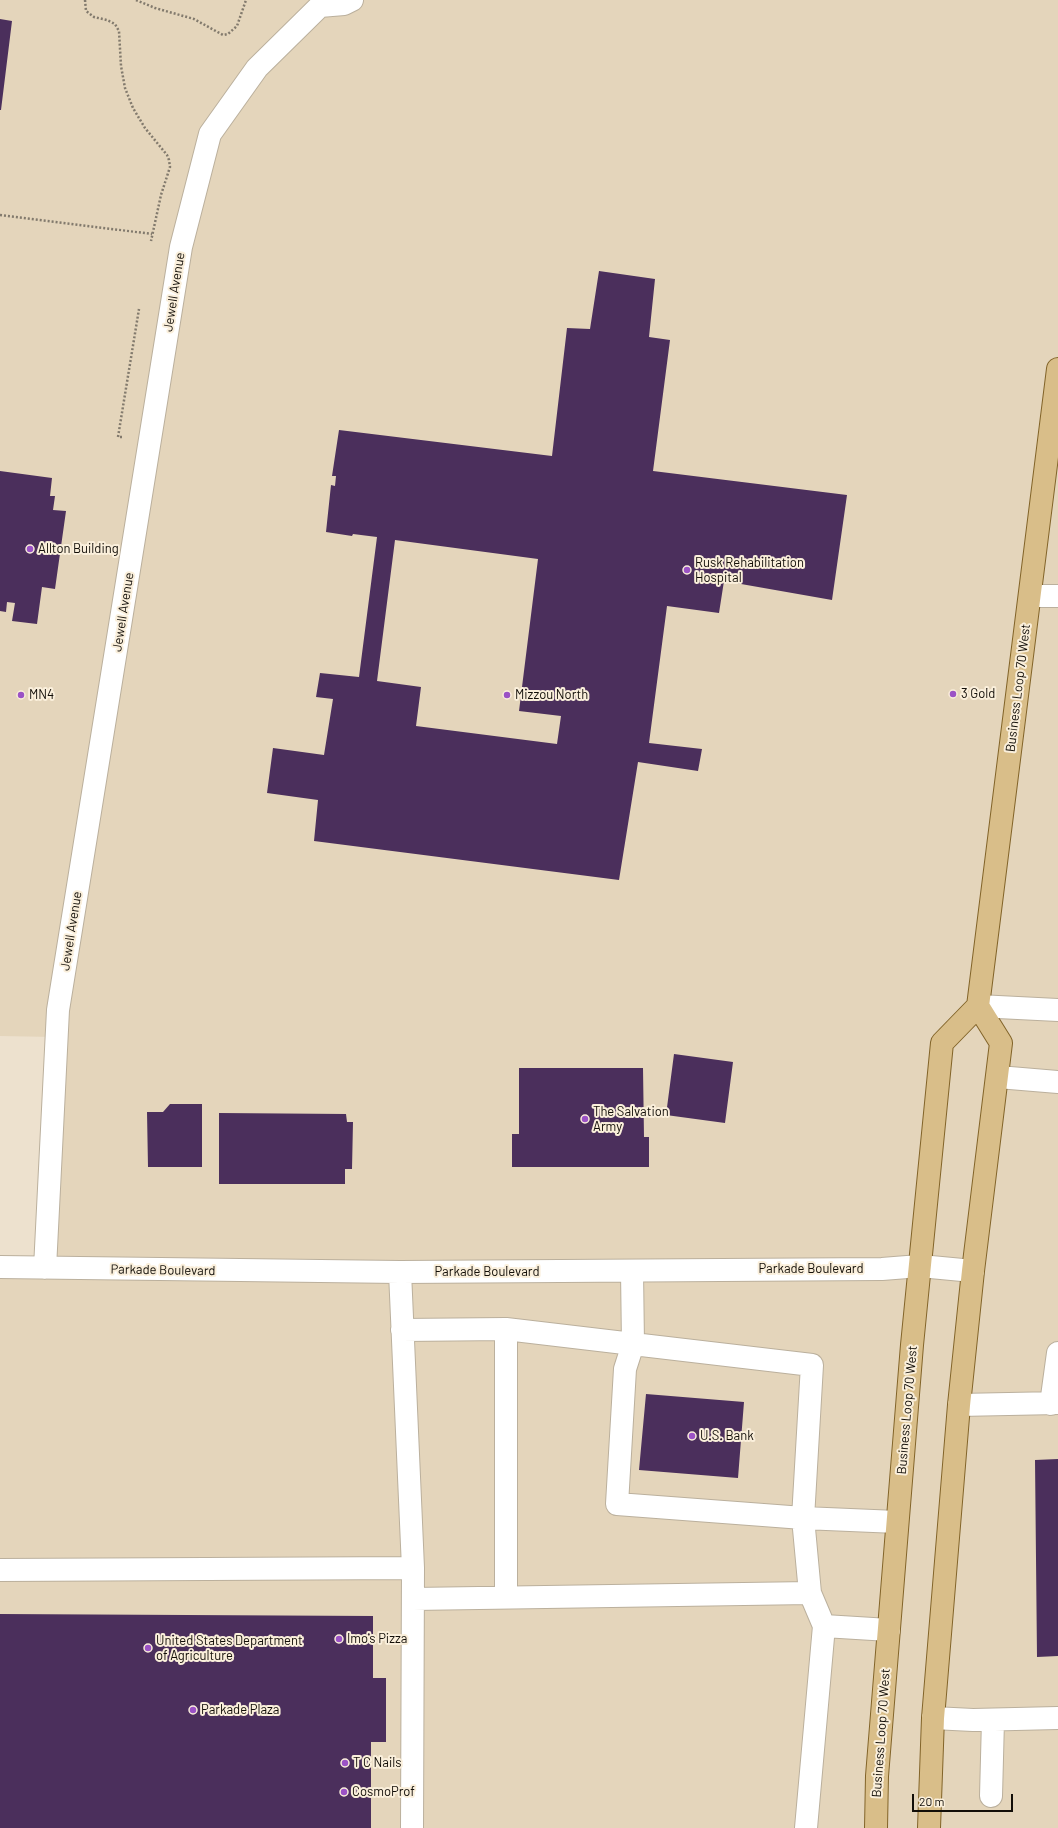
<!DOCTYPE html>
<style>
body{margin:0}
#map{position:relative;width:1058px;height:1828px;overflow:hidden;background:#ede1ce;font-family:Barlow,sans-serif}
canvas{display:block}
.scale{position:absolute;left:912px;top:1794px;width:101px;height:18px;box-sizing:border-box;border:2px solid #120e08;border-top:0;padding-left:5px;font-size:12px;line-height:14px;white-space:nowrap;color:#120e08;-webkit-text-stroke:3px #faefdb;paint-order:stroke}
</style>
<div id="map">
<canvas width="1058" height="1828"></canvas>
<div class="scale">20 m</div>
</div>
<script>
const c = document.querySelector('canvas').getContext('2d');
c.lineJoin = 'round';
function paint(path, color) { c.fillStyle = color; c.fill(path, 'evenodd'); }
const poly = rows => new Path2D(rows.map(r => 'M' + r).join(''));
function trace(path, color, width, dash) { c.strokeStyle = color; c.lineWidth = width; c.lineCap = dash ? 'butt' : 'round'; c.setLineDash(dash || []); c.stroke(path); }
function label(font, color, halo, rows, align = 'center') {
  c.font = font + ' Barlow,sans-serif'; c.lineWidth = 4; c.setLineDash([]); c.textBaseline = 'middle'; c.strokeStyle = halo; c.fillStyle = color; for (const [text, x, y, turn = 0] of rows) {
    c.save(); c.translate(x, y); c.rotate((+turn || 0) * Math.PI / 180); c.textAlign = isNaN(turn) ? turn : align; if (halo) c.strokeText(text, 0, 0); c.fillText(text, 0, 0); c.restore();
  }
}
paint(poly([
 [0,0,1058,0,1058,1828,0,1828,0,1264,42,1265,54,1037,0,1036]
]), '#e4d5bb');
paint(poly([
 [0,19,12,21,1,110,0,110],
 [599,271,655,279,649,337,670,340,653,471,847,495,832,600,724,581,719,613,667,606,649,743,702,749,698,771,638,762,619,880,314,841,318,800,267,793,273,748,324,755,333,699,316,697,320,673,359,677,377,537,353,534,352,536,326,532,331,485,335,486,336,476,332,476,339,430,552,456,567,328,590,329],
 [395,540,538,559,519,711,561,716,557,744,416,726,421,687,377,681],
 [0,471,52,478,50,496,55,496,53,510,66,511,55,589,42,587,37,624,12,621,15,603,7,602,6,612,0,611],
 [674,1054,733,1062,725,1123,666,1115],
 [519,1068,643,1068,644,1137,649,1137,649,1167,512,1167,512,1134,519,1134],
 [170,1104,202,1104,202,1167,148,1167,147,1112,163,1112],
 [219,1113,346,1114,347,1122,353,1122,352,1169,345,1169,345,1184,219,1184],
 [646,1394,744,1402,738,1478,639,1470],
 [1058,1459,1058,1656,1037,1657,1035,1460],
 [0,1614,373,1616,373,1678,386,1678,386,1742,371,1742,371,1828,0,1828]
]), '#4b2f5c');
const minor = poly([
 [320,6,344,4,352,0],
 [1030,596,1058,596],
 [978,1006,1058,1010],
 [998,1077,1058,1082],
 [0,1267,400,1272,882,1269,920,1266,973,1271],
 [45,1268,58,1010,181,247,210,134,257,68,320,6,323,0],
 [632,1271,633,1344,812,1365,803,1518,810,1593],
 [400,1272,413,1568,412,1828],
 [506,1329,506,1597],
 [402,1330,506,1329,633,1344,625,1369,617,1504,803,1518,897,1522],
 [1051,1404,1058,1353],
 [959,1405,1058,1403],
 [0,1570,413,1568],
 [413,1599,810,1593,824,1626,889,1630],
 [933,1718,973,1720,1058,1718],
 [991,1796,993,1720],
 [806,1828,824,1626]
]);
const major = poly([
 [876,1828,877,1776,912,1345,942,1043,978,1006,1058,369],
 [929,1828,933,1718,959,1405,973,1271,1001,1043,978,1006]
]);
trace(minor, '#bbb09d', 24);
trace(major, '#826429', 24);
trace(poly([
 [85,0,86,11,94,17,107,20,115,24,119,31,121,66,125,88,133,108,145,128,167,155,169,160,170,167,161,195,151,241],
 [136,0,155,8,194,19,223,35,228,34,237,26,246,0],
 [0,215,152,234],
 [122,437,118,437,139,309]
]), '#827a6d', 2.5, [2, 2]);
trace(minor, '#fff', 22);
trace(major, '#d9be89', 22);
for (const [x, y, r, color] of [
 [30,549,4,"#9b52c5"],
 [687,570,4,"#9b52c5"],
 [953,694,4,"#9b52c5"],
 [21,695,4,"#9b52c5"],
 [507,695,4,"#9b52c5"],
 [585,1119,4,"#9b52c5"],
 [692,1436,4,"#9b52c5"],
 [339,1639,4,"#9b52c5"],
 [148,1648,4,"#9b52c5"],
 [193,1710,4,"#9b52c5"],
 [345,1763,4,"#9b52c5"],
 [344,1792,4,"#9b52c5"]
]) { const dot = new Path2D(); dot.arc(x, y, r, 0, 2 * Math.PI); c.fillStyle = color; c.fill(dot); trace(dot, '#faefdb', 1.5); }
label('13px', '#120e08', '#faefdb', [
 ["Jewell Avenue",174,292,-81],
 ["Jewell Avenue",123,612,-81],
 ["Business Loop 70 West",1018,688,-83],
 ["Jewell Avenue",71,931,-81],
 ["Parkade Boulevard",811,1269],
 ["Parkade Boulevard",163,1270,1],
 ["Parkade Boulevard",487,1272],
 ["Business Loop 70 West",907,1410,-85],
 ["Business Loop 70 West",881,1733,-86]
]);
label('13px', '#120e08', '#faefdb', [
 ["Allton Building",38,549],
 ["Rusk Rehabilitation",695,563],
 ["Hospital",695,578],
 ["3 Gold",961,694],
 ["MN4",29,695],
 ["Mizzou North",515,695],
 ["The Salvation",593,1112],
 ["Army",593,1127],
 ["U.S. Bank",700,1436],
 ["Imo's Pizza",347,1639],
 ["United States Department",156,1641],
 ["of Agriculture",156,1656],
 ["Parkade Plaza",201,1710],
 ["T C Nails",353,1763],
 ["CosmoProf",352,1792]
], 'left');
</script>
